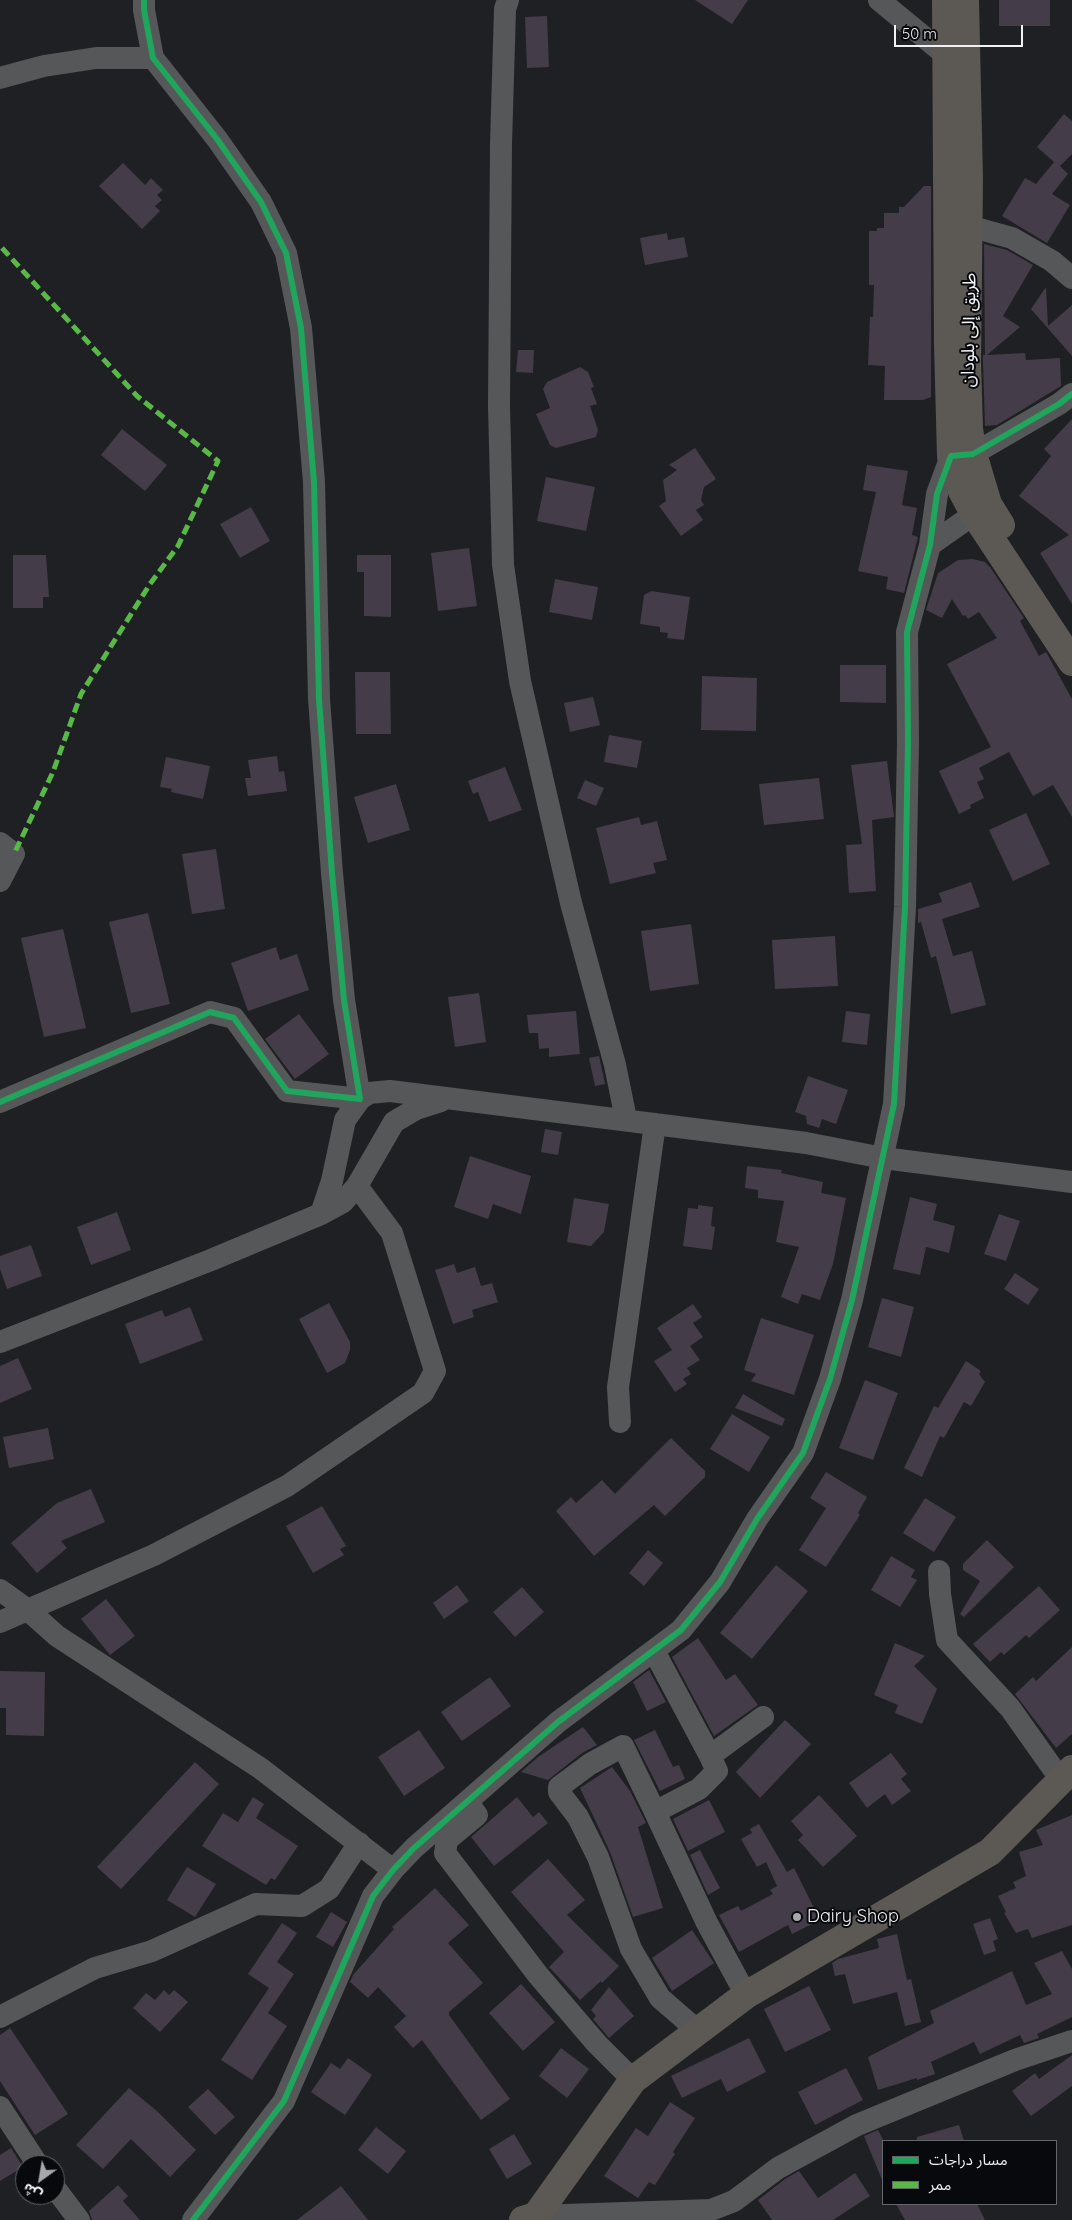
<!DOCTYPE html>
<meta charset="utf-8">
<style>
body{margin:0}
#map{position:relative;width:1072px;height:2220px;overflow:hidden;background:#1f2023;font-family:Quicksand,"Noto Sans Arabic",sans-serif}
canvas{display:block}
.legend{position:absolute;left:882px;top:2140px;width:175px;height:65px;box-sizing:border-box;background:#08090c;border:1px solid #646669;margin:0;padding:6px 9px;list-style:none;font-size:15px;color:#eff1f5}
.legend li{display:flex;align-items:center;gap:10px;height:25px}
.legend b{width:25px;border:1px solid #646669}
.north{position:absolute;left:15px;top:2155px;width:50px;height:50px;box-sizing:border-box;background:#08090c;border:1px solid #646669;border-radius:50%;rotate:212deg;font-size:14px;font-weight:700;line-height:20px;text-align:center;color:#eff1f5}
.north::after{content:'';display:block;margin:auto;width:18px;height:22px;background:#a6a8ac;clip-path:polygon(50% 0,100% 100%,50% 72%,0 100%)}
.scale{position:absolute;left:894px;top:25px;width:129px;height:22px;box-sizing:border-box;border:2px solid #eff1f5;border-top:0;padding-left:6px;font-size:15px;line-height:18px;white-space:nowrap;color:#eff1f5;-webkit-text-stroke:4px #08090c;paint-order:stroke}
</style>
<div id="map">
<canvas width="1072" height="2220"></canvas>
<ul class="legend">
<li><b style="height:6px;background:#20a55d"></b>مسار دراجات</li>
<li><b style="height:6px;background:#58b947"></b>ممر</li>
</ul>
<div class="north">ش</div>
<div class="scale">50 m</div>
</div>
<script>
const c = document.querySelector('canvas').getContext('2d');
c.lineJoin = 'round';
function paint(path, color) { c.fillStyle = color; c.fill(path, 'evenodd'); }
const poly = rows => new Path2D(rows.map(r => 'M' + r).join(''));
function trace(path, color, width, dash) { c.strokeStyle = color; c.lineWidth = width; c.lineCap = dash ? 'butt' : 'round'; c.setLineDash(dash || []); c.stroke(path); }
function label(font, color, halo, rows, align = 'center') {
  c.font = font + ' Quicksand,"Noto Sans Arabic",sans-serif'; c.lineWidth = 4; c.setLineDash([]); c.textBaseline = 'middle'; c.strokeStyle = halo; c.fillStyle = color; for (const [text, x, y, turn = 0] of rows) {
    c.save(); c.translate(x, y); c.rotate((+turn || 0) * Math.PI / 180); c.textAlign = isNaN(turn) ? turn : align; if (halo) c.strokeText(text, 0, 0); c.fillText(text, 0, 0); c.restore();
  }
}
paint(poly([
 [695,0,748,0,732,24],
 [999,0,1050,0,1050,26,999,26],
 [547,16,549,67,527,68,525,17],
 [1064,114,1072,121,1072,154,1060,166,1068,174,1052,194,1070,205,1047,243,1002,216,1025,178,1036,184,1054,162,1037,147],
 [123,163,145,185,151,178,163,190,157,195,162,200,155,206,160,211,142,229,99,186],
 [924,186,931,186,931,397,923,400,884,400,885,366,868,365,870,317,873,317,874,285,869,285,869,231,877,231,877,228,884,228,884,213,899,213,899,207,904,207],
 [667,233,668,240,684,237,688,257,645,265,640,238],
 [984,244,1007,250,1033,265,1003,316,1020,327,987,355,1025,353,1026,360,1060,358,1061,386,997,425,985,426,983,362,983,355,985,355],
 [1046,287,1048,326,1072,305,1072,356,1031,309],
 [518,350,534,350,533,373,516,372],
 [580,367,588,372,594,387,591,388,597,404,590,406,598,430,596,437,556,448,550,445,536,414,550,408,543,389,547,382],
 [1072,419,1072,604,1040,553,1069,535,1019,496,1051,456,1044,449],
 [122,429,167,465,145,491,101,455],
 [695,448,716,479,704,487,701,500,704,505,696,510,703,520,681,536,659,506,666,501,663,480,677,470,669,465],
 [867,465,908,471,902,505,917,508,912,535,918,537,904,593,886,589,888,577,858,571,876,492,863,490],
 [546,477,595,487,586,531,537,521],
 [251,507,270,541,240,558,220,524],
 [469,548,477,606,438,611,431,553],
 [13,555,46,555,49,597,43,597,43,608,13,608],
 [357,555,391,555,391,617,364,616,364,572,357,572],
 [973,559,985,562,990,567,1024,618,1020,621,1039,656,1046,652,1072,699,1072,817,1053,785,1033,796,1009,752,979,768,984,779,977,782,984,798,970,805,971,808,959,814,939,771,991,747,947,664,997,638,979,612,968,619,965,615,963,616,952,599,942,618,926,610,938,573,958,560],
 [555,579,598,587,592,620,549,612],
 [651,591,690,597,684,640,667,638,668,633,660,632,660,627,640,624,644,595],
 [840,665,886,665,886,703,840,702],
 [355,672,390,672,391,734,356,734],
 [702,676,757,678,756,731,701,730],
 [593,697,600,725,570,732,564,703],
 [609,735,642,741,637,768,604,762],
 [277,756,279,772,284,771,287,791,248,796,245,778,251,778,248,760],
 [166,757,210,766,203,799,171,792,172,789,160,787],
 [887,761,894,817,872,820,876,891,849,893,846,845,862,844,851,765],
 [505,767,522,810,489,822,478,792,473,794,468,781],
 [819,778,824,819,764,825,759,784],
 [585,780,604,788,596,806,577,798],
 [396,784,410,830,368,843,354,797],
 [1026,813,1050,864,1013,881,989,830],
 [639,817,641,825,657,821,667,860,653,863,656,873,610,884,596,828],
 [216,849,225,909,192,914,182,854],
 [971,882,980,907,942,919,953,956,972,951,986,1005,951,1014,936,956,931,958,921,922,918,923,918,909,942,902,939,893],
 [148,913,170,1004,131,1013,109,922],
 [691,924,699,984,650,991,641,931],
 [63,929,86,1028,44,1037,21,938],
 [835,936,838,986,775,989,772,940],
 [276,947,280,960,297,954,309,990,248,1011,231,963],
 [479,993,486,1042,455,1047,448,997],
 [576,1011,580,1054,549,1057,549,1048,539,1049,538,1033,529,1033,527,1015],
 [846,1011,870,1014,867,1045,842,1042],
 [299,1014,329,1054,295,1079,265,1039],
 [599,1056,605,1084,595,1086,589,1058],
 [808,1076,848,1090,836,1124,822,1119,819,1128,807,1124,806,1116,795,1112],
 [545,1129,562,1132,558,1155,541,1152],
 [470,1156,531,1176,521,1214,493,1204,488,1219,454,1207],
 [747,1166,782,1170,781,1173,823,1182,821,1193,846,1198,833,1264,820,1300,802,1294,798,1304,781,1297,799,1247,776,1242,784,1201,758,1198,758,1190,745,1188],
 [910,1197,937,1204,933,1220,955,1226,949,1253,926,1247,920,1275,893,1269],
 [574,1198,609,1204,604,1232,591,1246,567,1242],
 [698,1205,713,1207,711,1226,715,1227,712,1250,683,1246,688,1208,698,1209],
 [117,1212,131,1250,91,1265,77,1227],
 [999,1214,1020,1221,1006,1261,984,1254],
 [31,1245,42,1276,7,1289,0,1269,0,1256],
 [454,1264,457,1273,475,1267,481,1286,492,1283,498,1302,472,1310,474,1317,453,1324,435,1270],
 [1015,1273,1039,1289,1028,1305,1004,1289],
 [882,1298,914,1307,901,1357,868,1347],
 [329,1303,350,1342,350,1350,345,1363,327,1373,299,1319],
 [693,1304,702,1317,693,1323,703,1337,690,1346,700,1360,687,1368,691,1374,683,1379,687,1384,675,1392,654,1361,672,1350,657,1328],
 [190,1307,203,1340,140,1364,125,1324,162,1310,165,1317],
 [761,1318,814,1335,794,1395,751,1381,756,1374,744,1370],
 [18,1358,32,1389,0,1403,0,1366],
 [966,1361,981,1371,979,1374,985,1382,971,1406,964,1402,944,1438,940,1436,922,1477,904,1468,934,1406,938,1408],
 [865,1380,898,1393,873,1460,839,1448],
 [743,1394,785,1419,782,1426,735,1408],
 [732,1414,770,1437,749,1472,710,1449],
 [48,1428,54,1459,9,1468,3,1437],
 [671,1438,705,1471,705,1477,665,1516,654,1505,594,1556,556,1511,571,1497,576,1503,602,1480,615,1494],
 [826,1472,867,1497,858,1513,860,1515,826,1567,799,1550,826,1508,810,1498],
 [91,1489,105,1522,61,1541,67,1548,37,1573,11,1543,57,1503],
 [925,1498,956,1517,934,1552,903,1533],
 [322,1506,346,1546,340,1549,344,1555,313,1573,286,1526],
 [987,1540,1014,1567,964,1617,960,1614,980,1581,963,1570,963,1564],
 [648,1550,663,1563,644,1586,629,1573],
 [891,1556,915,1570,911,1577,917,1580,900,1607,871,1590],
 [776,1565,808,1591,752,1659,720,1633],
 [457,1585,469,1601,444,1619,433,1603],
 [1039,1586,1060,1610,1029,1638,1026,1635,1004,1655,1001,1652,990,1662,973,1644],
 [522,1587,544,1612,515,1637,493,1612],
 [106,1599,135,1636,110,1655,81,1619],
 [698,1638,726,1680,735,1674,758,1705,714,1736,672,1657],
 [895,1643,925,1656,914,1666,937,1689,922,1724,895,1713,898,1705,874,1695],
 [1072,1647,1072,1734,1056,1748,1015,1694,1033,1677,1036,1681],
 [649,1670,666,1702,647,1711,633,1682],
 [0,1671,45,1672,44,1736,6,1735,6,1708,0,1708],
 [490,1677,511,1706,462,1741,441,1712],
 [785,1720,811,1744,760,1798,736,1772],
 [583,1727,597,1745,582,1753,548,1780,521,1772,538,1757],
 [419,1730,445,1768,404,1796,378,1757],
 [655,1730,673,1767,679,1765,685,1779,660,1791,634,1740],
 [891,1753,907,1774,901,1779,911,1791,892,1805,885,1794,867,1808,849,1783],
 [195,1762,219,1784,121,1889,97,1867],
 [612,1767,630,1791,646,1823,638,1827,663,1908,633,1917,610,1852,580,1788],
 [819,1795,857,1836,823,1867,798,1840,803,1835,791,1821],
 [253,1797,264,1804,256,1818,298,1846,275,1880,271,1878,266,1885,202,1846,223,1813,238,1822],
 [517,1797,533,1817,539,1812,548,1823,494,1866,471,1837],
 [709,1800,725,1832,688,1851,673,1819],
 [1072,1815,1072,1925,1032,1938,1028,1929,1016,1933,1004,1913,1006,1912,998,1896,1016,1888,1013,1882,1026,1876,1019,1852,1043,1845,1036,1830],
 [759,1824,787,1872,794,1868,820,1920,792,1934,788,1925,739,1952,719,1915,738,1906,741,1911,773,1894,770,1890,777,1886,766,1862,757,1867,741,1839,752,1833,750,1829],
 [700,1850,720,1888,708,1895,690,1855],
 [548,1859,585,1900,567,1915,619,1966,602,1983,601,1981,580,2000,549,1967,564,1952,511,1892],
 [187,1867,216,1884,195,1917,167,1900],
 [435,1888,469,1925,448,1943,483,1983,449,2012,449,2015,510,2099,481,2120,422,2040,413,2048,394,2027,406,2016,378,1987,368,1998,350,1982,353,1975,394,1929,392,1927],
 [331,1912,347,1922,333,1947,316,1937],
 [990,1918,998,1939,993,1941,996,1951,984,1955,973,1924],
 [282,1923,297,1933,277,1962,294,1974,268,2013,287,2026,252,2080,221,2060,269,1988,248,1974],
 [692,1930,714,1963,672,1991,652,1958],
 [897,1934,907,1980,911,1979,921,2022,905,2026,897,1992,853,2004,845,1974,835,1976,832,1963,838,1959,879,1948,877,1939],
 [1062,1951,1072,1969,1072,2017,1037,2034,1039,2038,1024,2043,1020,2035,980,2054,974,2042,931,2062,935,2074,917,2080,917,2078,878,2090,868,2057,934,2023,930,2011,1012,1971,1026,2005,1052,1994,1034,1963],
 [521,1984,555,2022,523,2051,489,2013],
 [809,1986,831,2030,785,2052,764,2009],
 [609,1987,634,2016,609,2038,593,2019,596,2016,591,2010],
 [164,1990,169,1995,174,1990,188,2002,160,2032,133,2008,146,1993,155,2000],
 [10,2028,68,2114,35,2135,0,2081,0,2035],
 [749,2038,766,2072,727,2092,721,2079,682,2098,671,2076],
 [561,2048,589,2069,567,2098,539,2076],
 [1072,2055,1072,2086,1031,2116,1012,2091,1035,2073,1039,2079],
 [348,2058,372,2075,345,2115,311,2092,331,2063,340,2069],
 [846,2068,863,2100,815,2125,798,2092],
 [129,2088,158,2112,196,2150,170,2177,131,2139,103,2169,76,2145],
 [208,2089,235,2117,215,2135,188,2107],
 [670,2102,695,2118,673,2152,675,2154,655,2185,649,2182,638,2198,604,2176,636,2128,648,2136],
 [959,2125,964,2141,917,2141,917,2137],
 [376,2127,406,2151,388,2174,358,2150],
 [878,2130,883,2140,883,2182,864,2136],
 [514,2134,532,2164,507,2179,489,2149],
 [11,2148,23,2167,0,2181,0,2155],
 [799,2171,818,2198,855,2173,870,2196,833,2220,772,2220,758,2200,785,2179],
 [118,2185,128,2196,123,2201,140,2220,92,2220,89,2211],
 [341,2186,368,2220,297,2220],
 [896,2204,977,2204,985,2220,905,2220]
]), '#443c49');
trace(poly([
 [508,0,505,9,501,144,499,406,503,565,520,681,571,903,615,1065,626,1119],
 [879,0,947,56],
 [0,78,44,66,96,58,153,58],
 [969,226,1012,238,1052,261,1072,278],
 [930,545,987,505],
 [0,843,14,854,0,881],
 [0,1102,210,1012,234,1018,287,1091,360,1099,344,1000,332,873,319,699,314,482,301,328,286,253,261,202,217,139,153,58,144,10,144,0],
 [321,1214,332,1181,345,1120,360,1099,369,1093,390,1091,806,1143,883,1158,1072,1182],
 [0,1342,211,1260,321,1214,343,1202,357,1186,394,1122,416,1109,441,1101],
 [620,1422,618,1387,655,1124],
 [939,1571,940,1594,947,1640,1010,1708,1061,1780],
 [0,1590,29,1611,57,1636,260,1768,393,1870],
 [0,1622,154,1555,287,1486,423,1393,435,1371,392,1233,357,1186],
 [654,1651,710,1756],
 [467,1802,477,1815,447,1840,445,1853,538,1975,597,2044,633,2080],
 [655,1812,707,1923,746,1995],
 [0,2017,95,1968,152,1951,256,1904,302,1906,329,1889,359,1843],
 [698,2031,660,1998,631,1949,598,1857,578,1817,559,1792,559,1787,590,1764,623,1746,655,1812,699,1789,717,1771,710,1756,763,1717],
 [0,2107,38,2165],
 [55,2188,79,2220],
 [536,2216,711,2210,734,2201,778,2168,857,2125,1015,2060,1072,2041],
 [193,2220,284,2101,373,1896,393,1870,414,1848,558,1722,681,1630,720,1582,757,1519,803,1453,830,1379,852,1300,894,1104,905,907,908,741,907,632,930,545,937,494,951,456,973,454,1059,404,1072,394]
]), '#565759', 22);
trace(poly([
 [946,0,948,345,951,456,962,491,975,515,1072,662],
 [965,0,969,178,967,362,969,429,973,454,988,504,1001,525],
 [523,2220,536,2216,633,2080,746,1995,990,1852,1072,1769]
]), '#5c5853', 28);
trace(poly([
 [2,248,137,396,218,461,178,546,150,584,81,694,53,772,14,854]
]), '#58b947', 5, [10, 5]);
trace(poly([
 [0,1102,210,1012,234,1018,287,1091,360,1099,344,1000,332,873,319,699,314,482,301,328,286,253,261,202,217,139,153,58,144,10,144,0],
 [193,2220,284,2101,373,1896,393,1870,414,1848,558,1722,681,1630,720,1582,757,1519,803,1453,830,1379,852,1300,894,1104,905,907,908,741,907,632,930,545,937,494,951,456,973,454,1059,404,1072,394]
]), '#20a55d', 6);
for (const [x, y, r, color] of [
 [797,1917,5,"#a6a8ac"]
]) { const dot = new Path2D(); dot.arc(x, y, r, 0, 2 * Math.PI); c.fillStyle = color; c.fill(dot); trace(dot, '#08090c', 2); }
label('18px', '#eff1f5', '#08090c', [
 ["طريق إلى بلودان",969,330,-89]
]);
label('18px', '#eff1f5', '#08090c', [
 ["Dairy Shop",807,1917]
], 'left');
</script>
